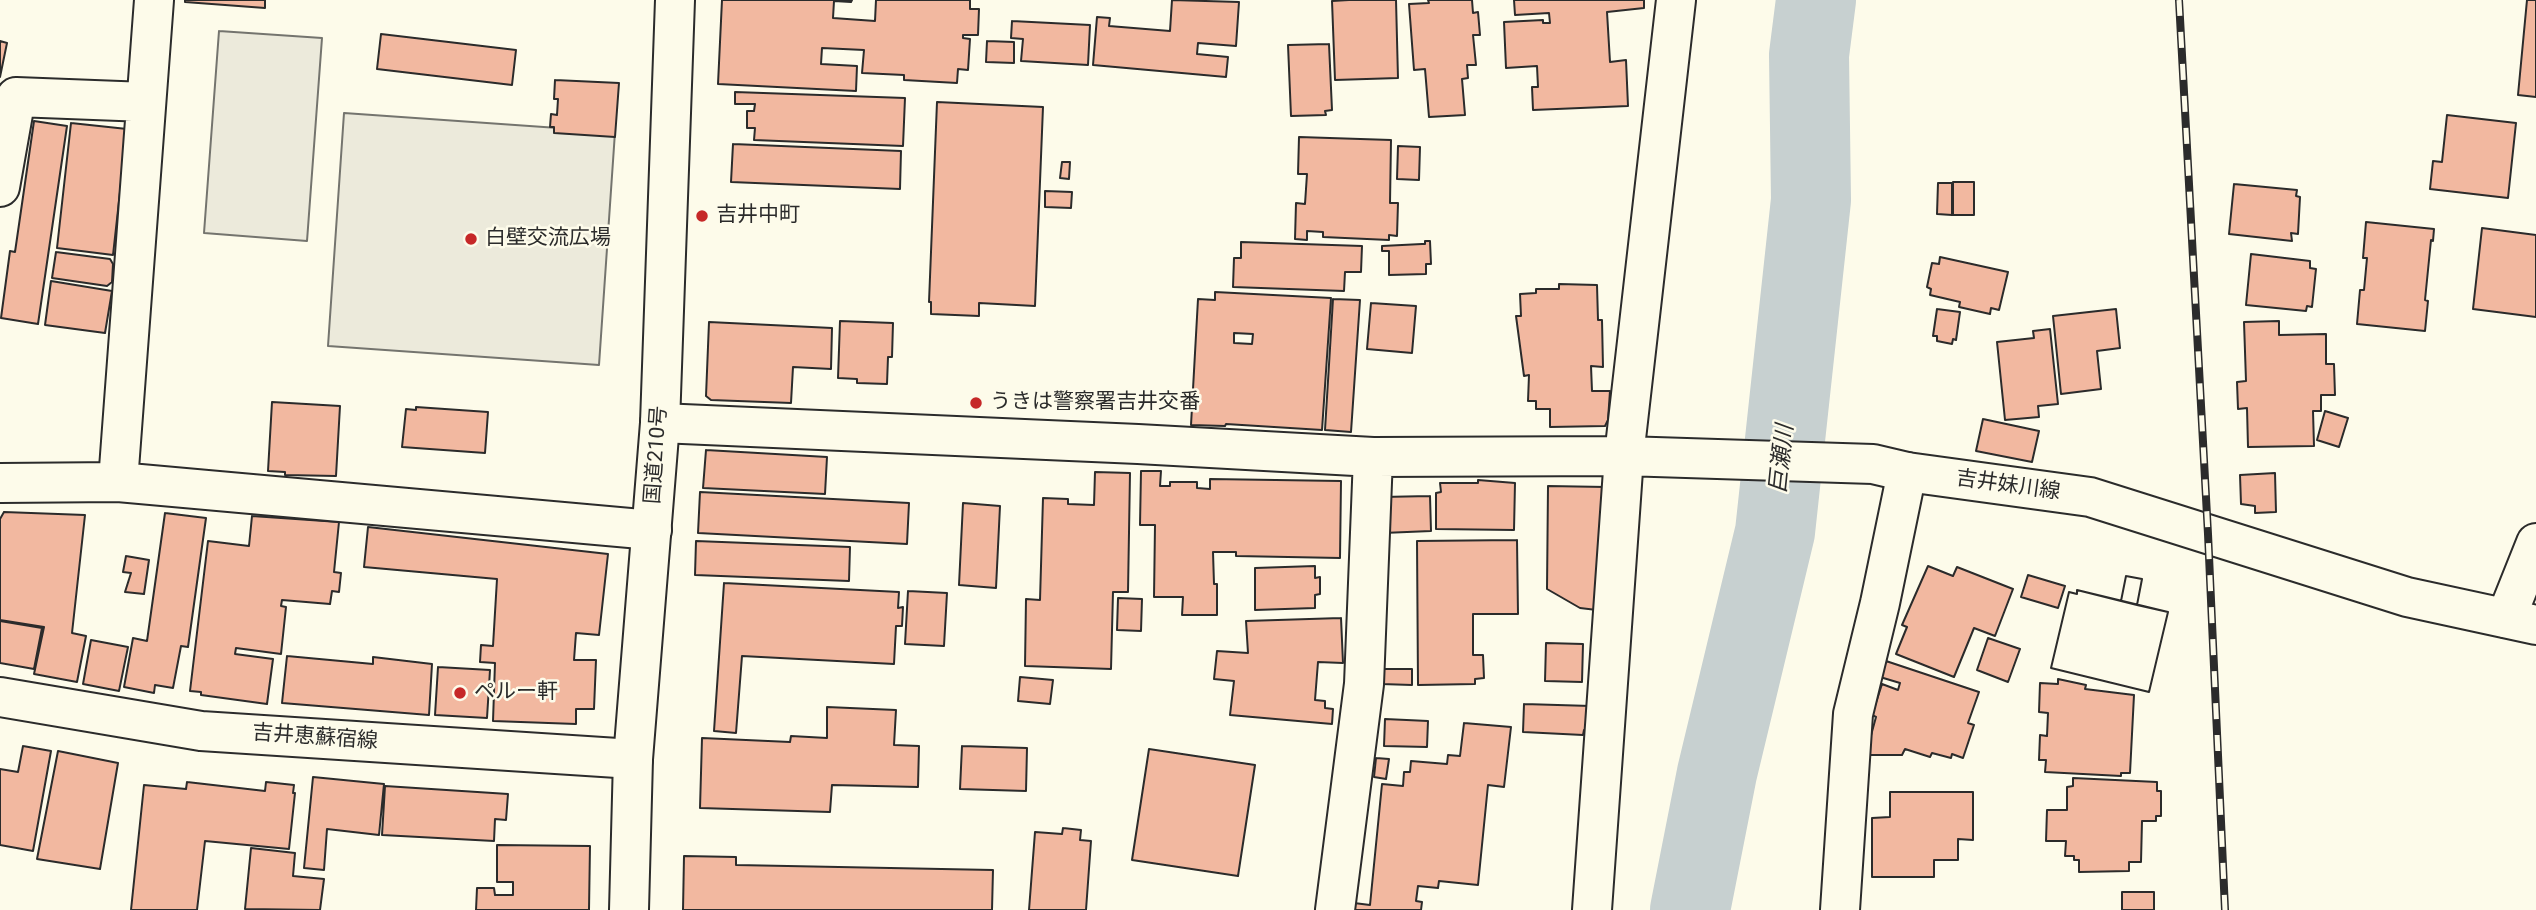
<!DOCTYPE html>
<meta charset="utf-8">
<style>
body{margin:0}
canvas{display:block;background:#fdfbea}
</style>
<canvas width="2536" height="910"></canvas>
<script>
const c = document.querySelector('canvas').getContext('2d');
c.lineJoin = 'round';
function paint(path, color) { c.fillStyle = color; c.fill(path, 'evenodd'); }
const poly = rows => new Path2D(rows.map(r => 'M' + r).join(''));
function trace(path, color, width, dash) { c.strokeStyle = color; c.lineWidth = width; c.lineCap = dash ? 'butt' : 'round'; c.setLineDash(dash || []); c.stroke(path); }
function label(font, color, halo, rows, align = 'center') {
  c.font = font + ' Roboto,"Noto Sans JP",sans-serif'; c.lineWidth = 5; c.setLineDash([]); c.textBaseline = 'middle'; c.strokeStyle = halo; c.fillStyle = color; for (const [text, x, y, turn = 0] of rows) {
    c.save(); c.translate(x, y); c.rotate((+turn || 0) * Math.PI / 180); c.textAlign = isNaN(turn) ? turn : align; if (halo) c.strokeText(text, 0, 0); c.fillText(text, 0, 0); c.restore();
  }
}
const parking = poly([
 [219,31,322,38,307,241,204,233,219,31],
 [344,113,615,132,599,365,328,346,344,113]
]);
paint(parking, '#eceadb');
trace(parking, '#74746e', 2);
trace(poly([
 [1690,910,1717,773,1775,532,1811,200,1809,55,1816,0]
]), '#c7d0d0', 80);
const building = poly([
 [185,0,265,0,265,8,185,2,185,0],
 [722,0,852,0,851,2,834,1,833,18,875,21,876,0,970,0,970,9,979,9,978,35,963,35,963,38,970,39,968,70,958,69,957,83,904,80,904,75,862,73,864,50,822,48,821,64,857,66,856,91,718,84,722,0],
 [1172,0,1239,2,1236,46,1198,43,1197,54,1228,57,1226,77,1093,65,1097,17,1110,18,1109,26,1170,31,1172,0],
 [1349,0,1396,0,1398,78,1335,80,1332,1,1349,0],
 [1428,0,1472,0,1473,13,1478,12,1480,35,1473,35,1476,65,1467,65,1468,78,1462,79,1465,115,1429,117,1425,69,1414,70,1409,4,1429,3,1428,0],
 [1514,0,1644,0,1644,8,1607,12,1610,62,1626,60,1628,106,1533,110,1532,87,1538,87,1537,66,1506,68,1504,22,1543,20,1543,23,1550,23,1549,13,1515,15,1514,0],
 [2527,0,2536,0,2536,97,2518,95,2527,0],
 [1012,21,1090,25,1088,65,1021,61,1023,39,1011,38,1012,21],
 [381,34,516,50,512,85,377,69,381,34],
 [0,41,7,43,0,77,0,41],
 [987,41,1014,42,1014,63,986,62,987,41],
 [1329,44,1332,110,1325,111,1326,115,1291,116,1288,45,1329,44],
 [555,80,619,83,615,137,554,133,554,127,550,127,551,114,557,115,558,99,554,99,555,80],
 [735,92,905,98,903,146,754,140,755,128,747,128,747,111,754,111,755,104,735,104,735,92],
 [937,102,1043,107,1035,306,979,303,979,316,931,314,931,302,929,302,937,102],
 [2447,115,2516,123,2508,198,2430,189,2433,161,2442,162,2447,115],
 [34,121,67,126,38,324,1,318,10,251,15,252,34,121],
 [71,123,127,129,113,255,57,248,71,123],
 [1299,137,1391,140,1390,203,1398,203,1397,236,1389,235,1389,240,1323,237,1323,232,1307,231,1307,240,1295,239,1296,203,1305,204,1307,174,1298,174,1299,137],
 [733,144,901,151,900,189,731,182,733,144],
 [1398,146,1420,147,1419,180,1397,179,1398,146],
 [1062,162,1070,162,1069,179,1060,178,1062,162],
 [1953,182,1974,182,1974,215,1953,215,1953,182],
 [1938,183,1952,183,1952,215,1937,214,1938,183],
 [2234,184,2297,190,2296,196,2300,197,2298,234,2291,233,2292,241,2229,234,2234,184],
 [1045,191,1072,192,1071,208,1045,207,1045,191],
 [2366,222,2434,229,2433,241,2431,240,2425,300,2428,301,2425,331,2357,324,2360,290,2364,290,2367,258,2363,258,2366,222],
 [2482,228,2536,235,2536,317,2473,309,2482,228],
 [1425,241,1430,241,1431,264,1426,264,1426,274,1389,275,1389,251,1382,251,1382,246,1422,244,1425,244,1425,241],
 [1241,242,1362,246,1361,272,1345,272,1344,291,1233,287,1234,258,1241,258,1241,242],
 [56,252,110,259,113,264,112,282,107,286,52,278,56,252],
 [2251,254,2310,261,2310,268,2316,269,2312,307,2307,306,2306,311,2246,305,2251,254],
 [1940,257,2008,272,1999,310,1991,308,1990,314,1959,307,1960,302,1930,295,1931,289,1927,287,1932,263,1939,264,1940,257],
 [51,281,112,291,105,333,45,325,51,281],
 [1559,284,1597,285,1598,320,1602,320,1603,367,1591,366,1592,391,1610,391,1608,420,1605,426,1550,427,1550,409,1536,409,1536,401,1528,401,1529,375,1524,376,1516,316,1521,316,1520,294,1536,293,1536,289,1559,289,1559,284],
 [1215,292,1331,298,1322,430,1226,424,1225,426,1191,425,1198,299,1215,300,1215,292],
 [1234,333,1253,334,1252,344,1234,343,1234,333],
 [1333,299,1360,300,1351,432,1325,430,1333,299],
 [1371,303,1416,306,1412,353,1367,349,1371,303],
 [1937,309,1960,312,1956,340,1953,339,1952,344,1937,341,1937,336,1933,336,1937,309],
 [2116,309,2120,348,2097,351,2101,389,2061,394,2053,316,2116,309],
 [840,321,893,323,892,357,888,357,887,384,857,383,857,379,838,378,840,321],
 [2279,321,2279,335,2326,334,2326,364,2334,364,2335,395,2321,395,2321,411,2313,411,2314,446,2248,447,2247,408,2238,409,2237,382,2246,381,2244,322,2279,321],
 [709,322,832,328,831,369,793,367,791,403,711,400,706,396,709,322],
 [2050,329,2058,404,2038,406,2039,417,2005,420,1997,342,2034,338,2033,331,2050,329],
 [272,402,340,406,336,476,285,475,285,472,268,471,272,402],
 [416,407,488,412,485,453,402,447,406,409,416,410,416,407],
 [2325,411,2348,418,2339,447,2317,440,2325,411],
 [1983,419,2039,431,2032,462,1976,451,1983,419],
 [706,450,827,457,825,494,703,488,706,450],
 [1141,471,1161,471,1160,486,1170,486,1170,482,1197,482,1197,488,1210,489,1210,479,1341,481,1340,558,1236,556,1236,552,1213,552,1214,584,1217,584,1217,615,1182,615,1183,597,1154,597,1155,525,1140,525,1141,471],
 [1095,472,1130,473,1128,592,1113,592,1111,669,1025,666,1026,599,1040,600,1043,498,1068,499,1068,504,1094,505,1095,472],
 [2275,473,2276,512,2255,513,2255,506,2241,504,2240,475,2275,473],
 [1478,480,1515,483,1514,530,1436,529,1436,493,1441,492,1440,483,1478,483,1478,480],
 [1548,486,1606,487,1605,611,1580,608,1547,589,1548,486],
 [700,492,909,503,907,544,698,533,700,492],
 [1430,496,1431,531,1383,533,1382,497,1430,496],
 [963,503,1000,506,996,588,959,585,963,503],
 [4,512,85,515,72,633,86,636,77,682,34,674,44,627,0,620,0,519,4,512],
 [165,513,206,518,188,647,181,646,173,688,155,685,154,693,124,687,133,638,147,641,165,513],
 [252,516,339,522,334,572,341,573,339,592,332,591,330,604,282,600,281,606,286,607,281,654,236,648,235,654,273,659,267,704,201,695,201,692,190,691,208,541,249,546,252,516],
 [368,527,608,554,599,635,576,633,574,660,596,660,594,709,576,709,576,724,493,721,495,663,480,662,481,645,493,646,497,579,364,567,368,527],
 [1517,540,1518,614,1473,614,1473,655,1483,655,1484,678,1475,679,1475,684,1418,685,1417,541,1517,540],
 [696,541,850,547,849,581,695,575,696,541],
 [126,556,149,560,144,594,125,592,131,573,123,572,126,556],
 [1315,566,1315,578,1320,577,1320,594,1315,595,1315,608,1255,610,1255,568,1315,566],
 [1928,566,1953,576,1957,567,2013,589,1995,636,1974,628,1954,677,1896,654,1907,627,1902,625,1928,566],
 [2028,575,2065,586,2058,608,2021,597,2028,575],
 [2126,576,2142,579,2137,605,2121,601,2126,576],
 [2126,576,2142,579,2137,605,2168,612,2149,692,2051,668,2069,592,2077,594,2077,590,2121,601,2126,576],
 [724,583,899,592,898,608,903,607,902,626,896,626,894,664,742,656,736,733,714,731,724,583],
 [2077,590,2168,612,2149,692,2051,668,2069,592,2077,594,2077,590],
 [908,591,947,593,944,646,905,644,908,591],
 [1118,598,1142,599,1141,631,1117,630,1118,598],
 [1341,618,1343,663,1318,662,1315,700,1325,701,1325,708,1333,709,1332,724,1230,715,1234,681,1214,679,1217,651,1248,653,1246,621,1341,618],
 [0,621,42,628,34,669,0,663,0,621],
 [1988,638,2020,649,2008,682,1977,670,1988,638],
 [91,640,128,647,119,691,83,684,91,640],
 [1546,643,1583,644,1582,682,1545,681,1546,643],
 [287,656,373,664,373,657,432,664,429,715,282,703,287,656],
 [1886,661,1979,692,1968,723,1974,725,1963,758,1952,754,1951,758,1932,753,1930,757,1905,749,1902,755,1870,755,1870,739,1876,717,1872,715,1882,684,1898,690,1900,683,1880,677,1886,661],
 [438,667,490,670,487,718,435,715,438,667],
 [1382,669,1412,669,1412,685,1381,684,1382,669],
 [1020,677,1053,680,1050,704,1018,701,1020,677],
 [2058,679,2086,685,2085,689,2134,695,2130,773,2121,773,2121,776,2045,772,2046,760,2039,760,2040,735,2047,736,2048,713,2039,712,2040,683,2058,684,2058,679],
 [1524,704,1591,706,1590,730,1584,730,1583,735,1523,732,1524,704],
 [827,707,896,710,894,745,919,746,918,787,832,785,830,812,700,808,702,738,790,742,791,736,827,738,827,707],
 [1385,719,1428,721,1427,747,1384,746,1385,719],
 [1464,723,1511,727,1504,787,1488,785,1478,885,1439,881,1438,888,1418,886,1416,901,1422,902,1421,910,1354,910,1354,903,1370,905,1382,784,1403,786,1404,772,1410,772,1411,761,1447,764,1448,755,1460,756,1464,723],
 [23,746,51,751,33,851,0,845,0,769,18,772,23,746],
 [962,746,1027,748,1026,791,960,789,962,746],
 [1149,749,1255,765,1238,876,1132,860,1149,749],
 [58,751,118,763,100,869,37,859,58,751],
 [1376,758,1389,759,1386,779,1374,777,1376,758],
 [313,777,384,784,379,835,327,829,324,870,304,868,313,777],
 [2073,778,2157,782,2157,791,2161,791,2161,816,2156,816,2156,821,2142,821,2141,862,2129,862,2129,871,2079,872,2079,860,2074,860,2074,856,2065,856,2066,841,2046,841,2047,810,2067,810,2067,787,2073,786,2073,778],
 [187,782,265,791,266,782,294,785,293,793,295,793,289,849,205,841,197,910,131,910,144,785,186,789,187,782],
 [385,786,508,794,506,820,495,819,494,841,382,835,385,786],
 [1890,792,1973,792,1973,840,1958,839,1958,860,1934,860,1934,877,1872,877,1872,818,1890,817,1890,792],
 [1063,828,1081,830,1080,840,1091,841,1086,910,1029,910,1035,832,1062,834,1063,828],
 [497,845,590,846,589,910,476,910,477,888,494,888,495,895,513,895,513,882,497,882,497,845],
 [251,848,295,853,293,876,324,879,320,910,245,909,251,848],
 [684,856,736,857,736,865,993,870,992,910,683,910,684,856],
 [2122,892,2154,892,2154,910,2122,910,2122,892]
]);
paint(building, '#f2b8a0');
trace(building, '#2b2b2b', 2);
const minor = poly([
 [0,187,16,97,146,102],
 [660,423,1138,444,1373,457,1624,456,1873,464,1907,472],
 [118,482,154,0],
 [0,483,118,482,652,530],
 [2506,618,2536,543],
 [1335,910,1364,684,1373,457],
 [1592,910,1624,456,1676,0]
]);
const major = poly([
 [0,697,201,731,633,759],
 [1840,910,1853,714,1880,603,1907,472,2090,497,2407,597,2536,625]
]);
const highway = poly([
 [629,910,633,759,660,423,675,0]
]);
trace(minor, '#2b2b2b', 42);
trace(major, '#2b2b2b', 42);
trace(highway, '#2b2b2b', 42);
trace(minor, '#fdfbea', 38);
trace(major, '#fdfbea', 38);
trace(highway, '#fdfbea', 38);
const rail = poly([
 [2179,0,2208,534,2225,910]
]);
trace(rail, '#2b2b2b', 8);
trace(rail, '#fdfbea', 5, [16]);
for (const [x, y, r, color] of [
 [702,216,7,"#c62828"],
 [471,239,7,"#c62828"],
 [976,403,7,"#c62828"],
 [460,693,7,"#c62828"]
]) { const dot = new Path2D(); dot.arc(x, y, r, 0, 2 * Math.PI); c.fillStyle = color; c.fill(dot); trace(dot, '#fdfbea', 2.5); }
label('21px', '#2b2b2b', '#fdfbea', [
 ["吉井中町",716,216],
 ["白壁交流広場",485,239],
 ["うきは警察署吉井交番",990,403],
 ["ペルー軒",474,693]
], 'left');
label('21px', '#2b2b2b', '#fdfbea', [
 ["国道210号",657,455,-86],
 ["吉井妹川線",2008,486,8],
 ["吉井恵蘇宿線",315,738,4]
]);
label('italic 23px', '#2b2b2b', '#fdfbea', [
 ["巨瀬川",1783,459,-84]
]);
</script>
